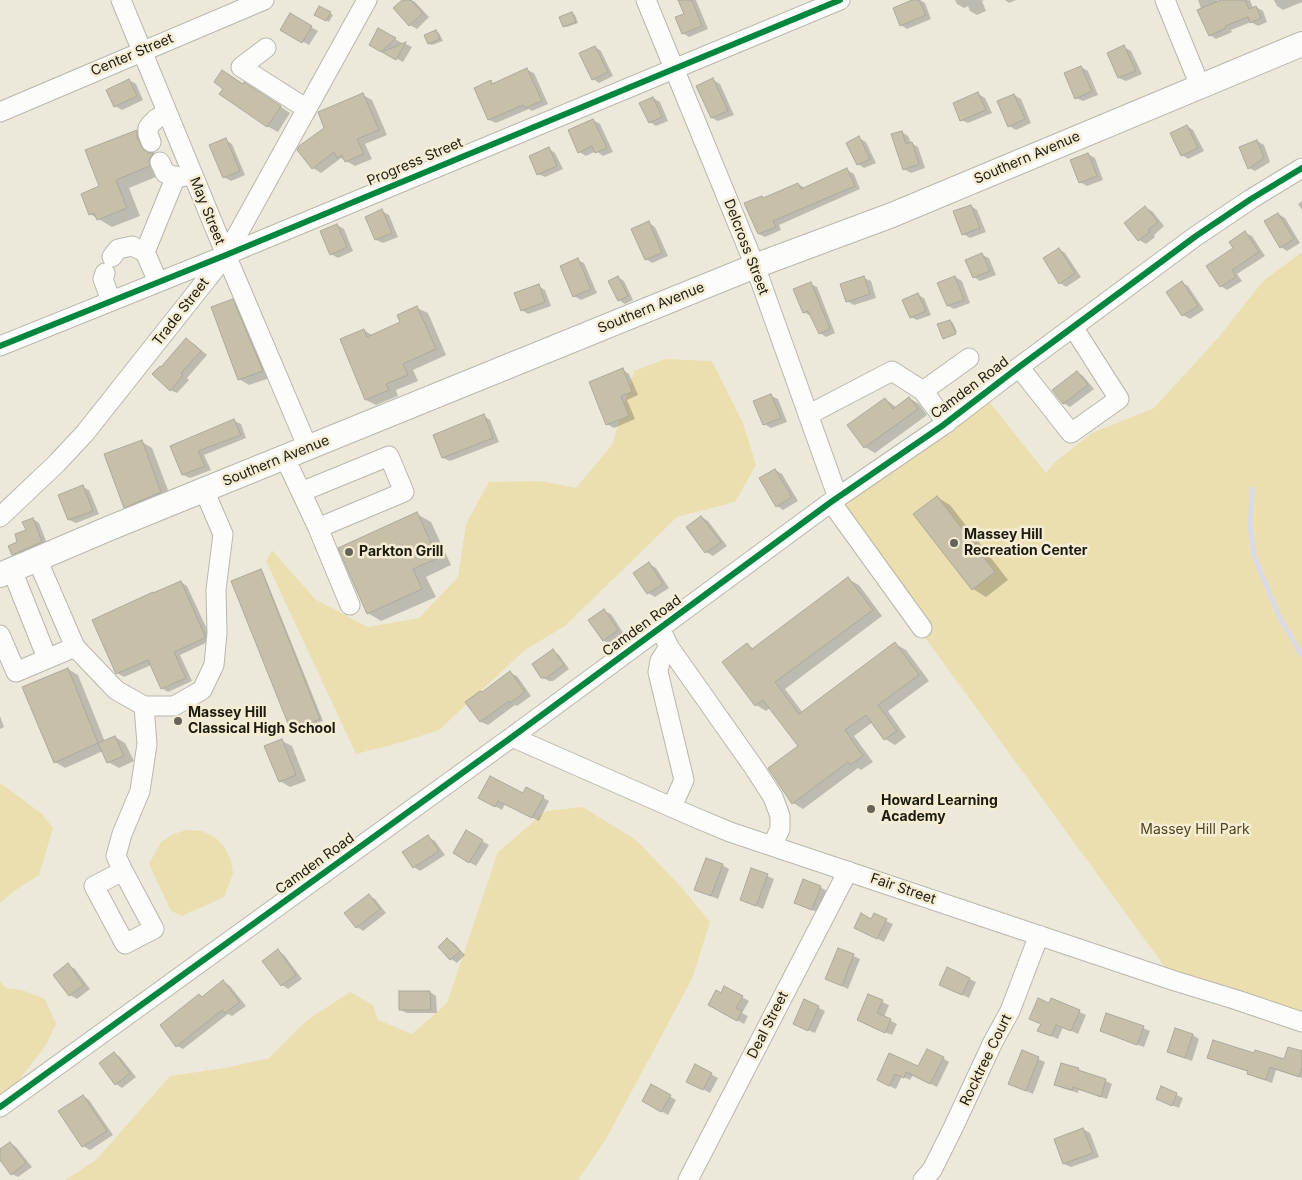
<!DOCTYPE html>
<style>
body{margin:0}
canvas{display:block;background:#ece9db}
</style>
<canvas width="1302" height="1180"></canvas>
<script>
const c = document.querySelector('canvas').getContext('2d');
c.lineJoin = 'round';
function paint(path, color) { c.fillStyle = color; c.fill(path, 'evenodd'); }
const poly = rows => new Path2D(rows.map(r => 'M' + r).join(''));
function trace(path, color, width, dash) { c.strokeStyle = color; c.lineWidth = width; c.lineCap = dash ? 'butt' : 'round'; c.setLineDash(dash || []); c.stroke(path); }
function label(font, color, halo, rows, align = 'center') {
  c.font = font + ' Inter,sans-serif'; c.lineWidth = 5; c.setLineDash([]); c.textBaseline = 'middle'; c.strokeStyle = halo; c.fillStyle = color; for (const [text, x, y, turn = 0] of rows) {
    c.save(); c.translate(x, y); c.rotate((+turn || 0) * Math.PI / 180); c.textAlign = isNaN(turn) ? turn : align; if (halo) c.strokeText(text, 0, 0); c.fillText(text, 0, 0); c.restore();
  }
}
paint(poly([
 [1302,252,1302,1022,1175,981,835,514,983,394,1046,473,1055,462,1092,433,1154,408,1218,338,1263,281],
 [665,359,712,361,743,423,756,465,735,502,677,517,565,626,525,650,439,730,399,743,356,754,266,561,272,550,315,599,368,627,419,618,458,577,466,524,489,482,540,481,576,488,612,445,634,371],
 [0,783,41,813,53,828,39,875,14,891,0,903],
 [583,807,636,840,681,887,710,922,692,979,606,1139,578,1180,65,1180,96,1160,170,1076,225,1068,269,1058,306,1021,350,992,373,1005,378,1020,412,1034,447,1003,498,852,546,811],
 [187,830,202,831,215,837,225,848,231,860,233,873,224,897,182,916,171,911,149,864,161,842,173,834],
 [0,981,6,988,22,990,45,999,56,1024,46,1045,16,1084,0,1096]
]), '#ebdfb0');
paint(poly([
 [404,0,414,1,429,17,417,29,410,25,395,9],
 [679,0,696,0,708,29,689,37,683,33,685,15],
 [915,0,920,0,925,3,931,19,907,29,901,25],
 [955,0,984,0,982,1,986,11,977,15,970,11,968,6,964,8,957,4],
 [1005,0,1016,0,1009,3],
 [1198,0,1217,0,1218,1,1221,0,1250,0,1253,8,1256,7,1263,11,1267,22,1258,26,1251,22,1231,30,1232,32,1216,39,1210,35],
 [1274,0,1302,0,1302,2,1283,10,1277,6],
 [320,7,333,15,329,22,316,14],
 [572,13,575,15,578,23,567,27,564,26],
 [290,15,318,31,309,45,282,29],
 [379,30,402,43,397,47,406,44,412,47,403,62,371,44],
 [436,31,439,33,443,41,432,45,429,44],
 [595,47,601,51,613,76,599,83,593,79],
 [1124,47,1131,51,1142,74,1126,81,1119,78,1109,53],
 [1081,67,1088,71,1098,95,1083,101,1076,98],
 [527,70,534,73,548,104,532,111,529,109,496,123,489,120,476,89,491,82,494,84],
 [129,80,136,84,143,100,122,110,115,106],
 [713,80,720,84,734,115,718,121,712,118],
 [244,86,254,89,290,113,278,132,267,126],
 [978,94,985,98,992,113,968,123,961,120],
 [363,95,372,100,387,135,365,144,372,159,355,166,341,158,321,173,313,168,325,128],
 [1014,95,1021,99,1031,123,1016,130,1009,126],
 [653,98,660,102,668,121,656,126,650,122],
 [593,120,600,124,613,152,603,156,596,151,586,156,579,152],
 [1187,126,1193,130,1204,151,1188,159,1182,155],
 [137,131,150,139,151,147,155,154,167,161,163,174,129,188,140,216,112,227,90,214,101,187],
 [902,132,908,136,911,143,918,147,925,168,911,173,904,169],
 [859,138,866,142,876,163,864,168,858,164],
 [226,140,232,144,245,175,231,181,224,177],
 [1257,141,1264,145,1270,162,1255,171,1249,168],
 [549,149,555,153,563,169,545,177,538,174],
 [1088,154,1095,158,1103,180,1087,186,1080,182],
 [847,170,854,174,860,189,779,225,781,230,765,237,759,234,762,197,764,198,798,184,805,188],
 [1302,201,1302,210,1298,204],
 [971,206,977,210,986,232,970,238,963,234],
 [1145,208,1152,211,1164,226,1154,235,1155,237,1146,244,1139,240,1126,223],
 [382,211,389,215,398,237,383,243,376,240,367,217],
 [1278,214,1285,218,1300,243,1287,251,1281,247],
 [649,223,655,227,668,256,652,263,646,259],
 [337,225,344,229,353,251,338,258,331,254],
 [1245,233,1252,236,1265,256,1237,274,1242,281,1227,290,1221,286],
 [1059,249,1065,253,1081,277,1066,287,1060,283],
 [982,255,989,258,996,275,980,281,974,277],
 [577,260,584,263,597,293,581,300,574,296],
 [618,277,624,281,633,300,625,304,619,300],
 [955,277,962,281,970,303,954,309,948,306],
 [864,278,871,281,876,298,854,305,847,301],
 [1182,283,1188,286,1204,310,1190,319,1183,315,1167,292],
 [811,284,817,287,835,333,826,337,820,333,811,315,809,315,804,312],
 [538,286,545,290,551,306,528,314,522,310],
 [918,295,924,298,931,315,917,320,911,317],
 [233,301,243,307,273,377,249,385,239,379],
 [417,308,428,313,446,355,413,370,418,381,396,390,398,396,376,405,366,400,364,330,373,336,401,323],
 [950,321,953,323,957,332,944,337],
 [187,340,193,343,207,355,187,378,189,380,177,393,170,390,161,368],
 [623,370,629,374,638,395,627,400,635,419,614,428,607,424],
 [1077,372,1083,376,1094,389,1070,407,1063,403],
 [771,396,778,399,787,422,771,428,764,424],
 [909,398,919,404,927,415,875,453,865,447,849,425,885,399,896,407],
 [484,416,490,420,499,442,450,461,443,458,434,435],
 [234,421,241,424,246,438,204,455,211,470,190,478,183,475,172,447],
 [142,442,152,448,171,498,135,513,125,507],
 [775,470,782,474,798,501,783,510,777,506],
 [83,487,89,490,99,514,76,523,69,520,60,496],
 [937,497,950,505,1008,580,986,597,973,589],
 [417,514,431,522,451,565,426,577,436,597,381,621,368,613],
 [701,517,708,521,727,546,713,556,706,552,688,527],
 [33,519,39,523,48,546,19,558,13,554,27,531],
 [649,564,656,568,669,588,655,597,648,593,635,573],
 [261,570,263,572,323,721,295,732,292,730],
 [848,579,859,585,882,616,785,689,803,713,895,644,906,650,929,681,888,711,906,737,895,745,885,739,873,722,854,736,873,762,861,770,858,768,803,809,793,803,799,746,770,708,766,711,756,705,747,645,754,649],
 [181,582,187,586,212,640,180,655,192,681,168,692,162,688,151,665,124,677,117,673],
 [604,611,611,614,624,634,610,644,603,640],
 [553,651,559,655,569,669,553,681,549,681,542,677],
 [68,669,78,675,105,742,115,737,125,743,134,761,119,768,108,762,103,751,65,768,55,762],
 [510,673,517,676,531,696,517,706,515,705,488,725,481,722,467,702,482,693],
 [0,716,4,727,0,729],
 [282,741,292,746,306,781,290,787,280,781],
 [527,789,549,801,539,821,505,804,502,810,480,798,524,794],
 [466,832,489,845,476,866,454,853],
 [428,837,435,841,445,855,420,871,414,867],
 [722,865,729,869,718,899,696,890],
 [752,869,774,879,763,909,741,899],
 [820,887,827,891,819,913,795,903],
 [369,896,375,899,386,913,363,931,357,927,346,913],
 [872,920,886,921,893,924,884,942,862,931],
 [447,939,454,943,465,955,457,963,451,959],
 [839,949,860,959,848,989,827,979],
 [278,951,284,955,302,979,288,989,282,985],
 [68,965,75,969,90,989,77,999,70,995,55,975],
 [948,969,976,982,969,998,947,988],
 [224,982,230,986,246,1006,232,1016,228,1014,183,1049,177,1046,203,998],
 [725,988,749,1001,742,1013,748,1016,744,1024,710,1005,721,994],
 [430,992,436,996,437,1013,407,1013,400,1010],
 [869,996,889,1005,884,1017,897,1024,892,1035,865,1024],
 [1052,999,1086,1015,1078,1034,1063,1027,1058,1039,1046,1034,1050,1004],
 [805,1001,825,1011,815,1033,801,1027],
 [1143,1028,1150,1031,1144,1047,1108,1034,1101,1030],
 [1193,1035,1199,1039,1192,1061,1175,1055,1168,1051],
 [1022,1052,1045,1062,1033,1094,1017,1087],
 [114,1053,120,1057,136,1077,122,1088,116,1084],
 [1302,1053,1302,1078,1276,1070,1272,1083,1255,1077,1249,1072,1215,1061,1209,1057,1255,1055,1285,1061],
 [890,1055,919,1068,943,1058,949,1062,937,1087,913,1075,910,1080,902,1076,896,1089,885,1084],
 [696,1066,718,1078,710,1093,688,1081],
 [1078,1069,1084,1074,1106,1081,1112,1084,1107,1099,1079,1090,1078,1093,1062,1088,1055,1084],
 [652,1086,676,1100,668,1115,643,1101],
 [1162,1088,1183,1098,1179,1108,1164,1102],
 [83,1096,89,1100,113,1135,90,1150,83,1146],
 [1083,1129,1090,1133,1099,1157,1071,1167,1064,1164],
 [10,1143,16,1147,32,1167,18,1177,12,1174,0,1158,0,1151]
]), '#0003');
trace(poly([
 [1252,489,1250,526,1254,556,1279,616,1302,656]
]), '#d8daec', 4.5);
const building = poly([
 [402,0,411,0,423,13,409,26,393,8,402,0],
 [678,0,692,0,702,26,682,34,675,17,684,14,678,0],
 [912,0,919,0,926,15,900,26,893,8,912,0],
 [1221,0,1245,0,1249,9,1256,6,1261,18,1250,23,1248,17,1225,26,1226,28,1209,36,1197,10,1221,0],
 [319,6,331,12,326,21,314,15,319,6],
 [572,12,576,22,563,27,559,17,572,12],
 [290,13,312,26,302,43,280,30,290,13],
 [378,28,396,38,381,52,369,45,378,28],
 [436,30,440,39,428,44,424,35,436,30],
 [406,42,396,60,382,52,406,42],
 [1124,45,1136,71,1118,78,1107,53,1124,45],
 [595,46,608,72,592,80,579,53,595,46],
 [1081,66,1092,91,1075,99,1064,73,1081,66],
 [527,68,542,101,525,108,523,105,488,120,474,88,491,80,492,84,527,68],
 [222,70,243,84,244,82,281,106,267,127,219,94,223,89,214,82,222,70],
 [713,78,728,111,711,118,696,86,713,78],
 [129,79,137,96,114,107,106,90,129,79],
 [978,92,986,110,960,121,953,103,978,92],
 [363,93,379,130,357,139,364,154,345,162,342,155,337,158,334,152,312,169,297,150,299,146,324,128,318,112,363,93],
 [1014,94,1025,119,1008,127,997,101,1014,94],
 [653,97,662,117,649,123,639,103,653,97],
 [593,119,607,148,595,153,592,146,578,153,568,130,593,119],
 [1187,125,1198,148,1181,156,1170,133,1187,125],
 [137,130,137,138,144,150,149,153,154,153,151,156,149,160,150,166,116,180,127,208,97,220,94,213,89,215,81,194,99,186,85,150,137,130],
 [902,131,906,144,912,142,919,164,903,170,891,134,902,131],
 [859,136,870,159,857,165,846,143,859,136],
 [226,138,240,171,223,178,209,145,226,138],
 [1257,140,1264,158,1248,169,1239,147,1257,140],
 [549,147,557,166,537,175,529,156,549,147],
 [1088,153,1097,176,1079,183,1070,160,1088,153],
 [847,168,855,186,773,221,776,227,758,234,744,203,762,196,763,198,798,183,801,189,847,168],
 [971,205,980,228,962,235,953,211,971,205],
 [1145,206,1158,222,1148,230,1150,232,1138,241,1124,223,1145,206],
 [382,209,392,233,375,240,365,217,382,209],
 [1278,213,1294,239,1280,248,1264,221,1278,213],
 [649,221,662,253,645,260,631,229,649,221],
 [337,224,347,247,330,255,320,231,337,224],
 [1245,231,1259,252,1232,270,1236,277,1220,287,1206,266,1233,248,1229,242,1245,231],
 [1059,248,1075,273,1059,284,1043,258,1059,248],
 [982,253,990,271,973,278,965,260,982,253],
 [578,258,591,289,573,297,560,266,578,258],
 [618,276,628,296,618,301,608,281,618,276],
 [864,276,870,294,846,302,840,284,864,276],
 [955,276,964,300,947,306,937,283,955,276],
 [1182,281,1198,306,1182,316,1166,292,1182,281],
 [811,282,830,329,819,334,808,311,803,313,793,289,811,282],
 [539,284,545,302,521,311,514,293,539,284],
 [918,293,926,311,910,318,902,300,918,293],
 [233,299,263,371,238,380,211,307,233,299],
 [417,306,436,349,403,364,408,375,386,384,389,390,365,400,340,339,364,329,367,337,400,322,397,315,417,306],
 [950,320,956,334,943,339,937,324,950,320],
 [186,338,201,351,181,373,183,375,170,391,152,374,160,366,161,367,186,338],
 [623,368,632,392,621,396,629,416,606,425,589,382,623,368],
 [1077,371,1088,385,1063,404,1052,390,1077,371],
 [771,394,781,418,763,425,753,401,771,394],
 [909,397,918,409,864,448,847,425,885,398,893,409,909,397],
 [484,414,493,438,442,458,433,435,484,414],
 [234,419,241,435,198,451,205,466,182,475,170,446,234,419],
 [142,440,161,492,124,508,104,454,142,440],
 [775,469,792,497,776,507,759,478,775,469],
 [83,485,93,511,68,520,58,495,83,485],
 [937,496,995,572,972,590,913,514,937,496],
 [417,512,438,558,413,569,422,589,367,614,338,548,417,512],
 [701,516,721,542,705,553,686,527,701,516],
 [33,518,42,542,12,555,8,546,17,542,15,534,26,530,22,522,33,518],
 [649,562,663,584,647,594,633,573,649,562],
 [261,569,320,719,291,731,231,581,261,569],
 [848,577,873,610,775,682,799,714,895,642,919,675,878,705,897,731,884,740,866,715,845,730,863,756,850,765,848,762,792,804,768,768,798,746,763,700,755,706,722,662,747,643,752,649,848,577],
 [181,581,205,636,205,638,174,652,186,678,161,689,148,660,116,674,92,620,153,592,153,593,181,581],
 [604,609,618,630,603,641,588,620,604,609],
 [553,649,564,665,546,678,541,678,532,664,553,649],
 [68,668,98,743,54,763,22,687,68,668],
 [510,671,525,692,510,703,509,701,480,722,465,702,480,691,482,692,510,671],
 [115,736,124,756,107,763,98,743,115,736],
 [282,739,296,775,279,782,264,746,282,739],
 [490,776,523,793,526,787,544,796,532,818,498,801,495,807,478,798,490,776],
 [466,830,483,840,469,863,453,853,466,830],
 [428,835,439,851,413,868,402,852,428,835],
 [706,858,723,864,711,896,694,890,706,858],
 [751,868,768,874,756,906,740,900,751,868],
 [803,879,821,886,812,910,794,903,803,879],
 [369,894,380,909,356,928,344,913,369,894],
 [861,913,871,919,874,913,887,919,877,939,854,928,861,913],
 [447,938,460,951,450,960,438,947,447,938],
 [838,948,854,954,842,986,825,979,838,948],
 [278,949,296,975,281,986,262,961,278,949],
 [68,963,84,985,69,996,53,975,68,963],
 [947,967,970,978,962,995,939,985,947,967],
 [223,980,240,1002,225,1013,222,1010,176,1047,160,1025,199,994,202,997,223,980],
 [724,986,743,996,736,1008,742,1011,737,1021,708,1005,716,990,721,993,724,986],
 [399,991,430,991,431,1010,399,1010,399,991],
 [868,994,883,1000,877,1013,891,1019,885,1033,857,1020,868,994],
 [1038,998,1049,1003,1051,998,1080,1010,1071,1031,1056,1025,1051,1036,1037,1031,1041,1024,1029,1019,1038,998],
 [804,999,819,1006,808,1031,793,1024,804,999],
 [1106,1013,1144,1026,1137,1045,1100,1031,1106,1013],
 [1175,1028,1193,1034,1185,1058,1167,1052,1175,1028],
 [1213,1040,1254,1053,1255,1050,1284,1059,1288,1047,1302,1051,1302,1067,1299,1077,1270,1067,1266,1080,1247,1074,1248,1071,1207,1058,1213,1040],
 [927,1049,944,1057,930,1084,906,1072,904,1078,895,1074,889,1086,877,1080,889,1053,918,1066,927,1049],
 [1022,1050,1039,1057,1026,1091,1008,1084,1022,1050],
 [114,1052,130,1073,115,1085,99,1063,114,1052],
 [1061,1063,1079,1068,1078,1070,1106,1079,1101,1097,1073,1087,1072,1090,1054,1085,1061,1063],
 [695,1064,712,1073,703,1090,686,1082,695,1064],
 [651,1084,671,1095,661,1112,642,1101,651,1084],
 [1161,1086,1177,1093,1172,1106,1156,1099,1161,1086],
 [83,1095,107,1131,82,1147,58,1111,83,1095],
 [1083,1128,1093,1153,1063,1164,1054,1139,1083,1128],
 [10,1142,26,1163,11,1175,0,1160,0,1149,10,1142]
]);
paint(building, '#c6c0a8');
trace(building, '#aba99e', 1);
const minor = poly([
 [121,0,226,255,308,448],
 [646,0,755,266,838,498],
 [1165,0,1200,86],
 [266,48,241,67,307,109],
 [0,112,264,0],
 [151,142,148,134,148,128,151,124,156,119,167,112],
 [160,162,165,173,173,176,181,177,186,176],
 [112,257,118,249,132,246,145,252],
 [105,273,103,279,111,301],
 [158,282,145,252,176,176],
 [0,346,226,255,840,0],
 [1019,367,1071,433,1119,399,1073,327],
 [923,391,947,423],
 [808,415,892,371,923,391,969,358],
 [285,458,318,528,350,605],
 [301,492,389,456,404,492,318,528],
 [831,502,922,628],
 [0,517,57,463,85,433,226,255,367,0],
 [37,559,75,647,116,690,144,706,174,706,202,690,214,665,217,633,216,590,223,534,204,490],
 [12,570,47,658],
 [660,628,669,647,755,769,773,797,780,816,780,829,772,846],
 [0,635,16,672,75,647],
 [669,647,660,661,658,672,684,780,672,807],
 [512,737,694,817,730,832,1175,981,1237,1000,1302,1022],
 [123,871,154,929,125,944,94,886,123,871],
 [123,871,116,856,122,834,140,791,147,744,144,706],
 [0,1107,512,737,831,502,942,426,1019,367,1196,236,1251,199,1302,168],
 [688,1180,848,871],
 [923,1180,932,1170,953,1128,993,1042,1010,1011,1039,935]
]);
const major = poly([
 [0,575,110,528,755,266,892,215,1302,44]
]);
trace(minor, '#b9b7ac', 21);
trace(major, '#b9b7ac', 26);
trace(minor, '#fcfcfa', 19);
trace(major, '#fcfcfa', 24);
trace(poly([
 [0,346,226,255,840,0],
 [0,1107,512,737,831,502,942,426,1019,367,1196,236,1251,199,1302,168]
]), '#00873e', 6);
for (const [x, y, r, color] of [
 [954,543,5,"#656358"],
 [349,552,5,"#656358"],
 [178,721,5,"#656358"],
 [871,809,5,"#656358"]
]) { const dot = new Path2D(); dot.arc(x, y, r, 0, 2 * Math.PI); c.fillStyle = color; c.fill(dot); trace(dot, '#f4edd3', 2); }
label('14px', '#1d1b11', '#f4edd3', [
 ["Center Street",132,55,-23],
 ["Southern Avenue",1027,158,-23],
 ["Progress Street",415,162,-23],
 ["May Street",207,211,68],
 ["Delcross Street",746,247,69],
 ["Southern Avenue",651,308,-22],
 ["Trade Street",181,312,-52],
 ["Camden Road",970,388,-37],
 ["Southern Avenue",276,461,-22],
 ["Camden Road",642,626,-36],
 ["Camden Road",315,864,-36],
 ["Fair Street",903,889,19],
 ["Deal Street",768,1025,-63],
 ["Rocktree Court",986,1060,-64]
]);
label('bold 14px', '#1d1b11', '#f4edd3', [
 ["Massey Hill",964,535],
 ["Recreation Center",964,551],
 ["Parkton Grill",359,552],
 ["Massey Hill",188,713],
 ["Classical High School",188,729],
 ["Howard Learning",881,801],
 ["Academy",881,817]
], 'left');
label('14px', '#4e451f', '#f4edd3', [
 ["Massey Hill Park",1195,830]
]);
</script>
